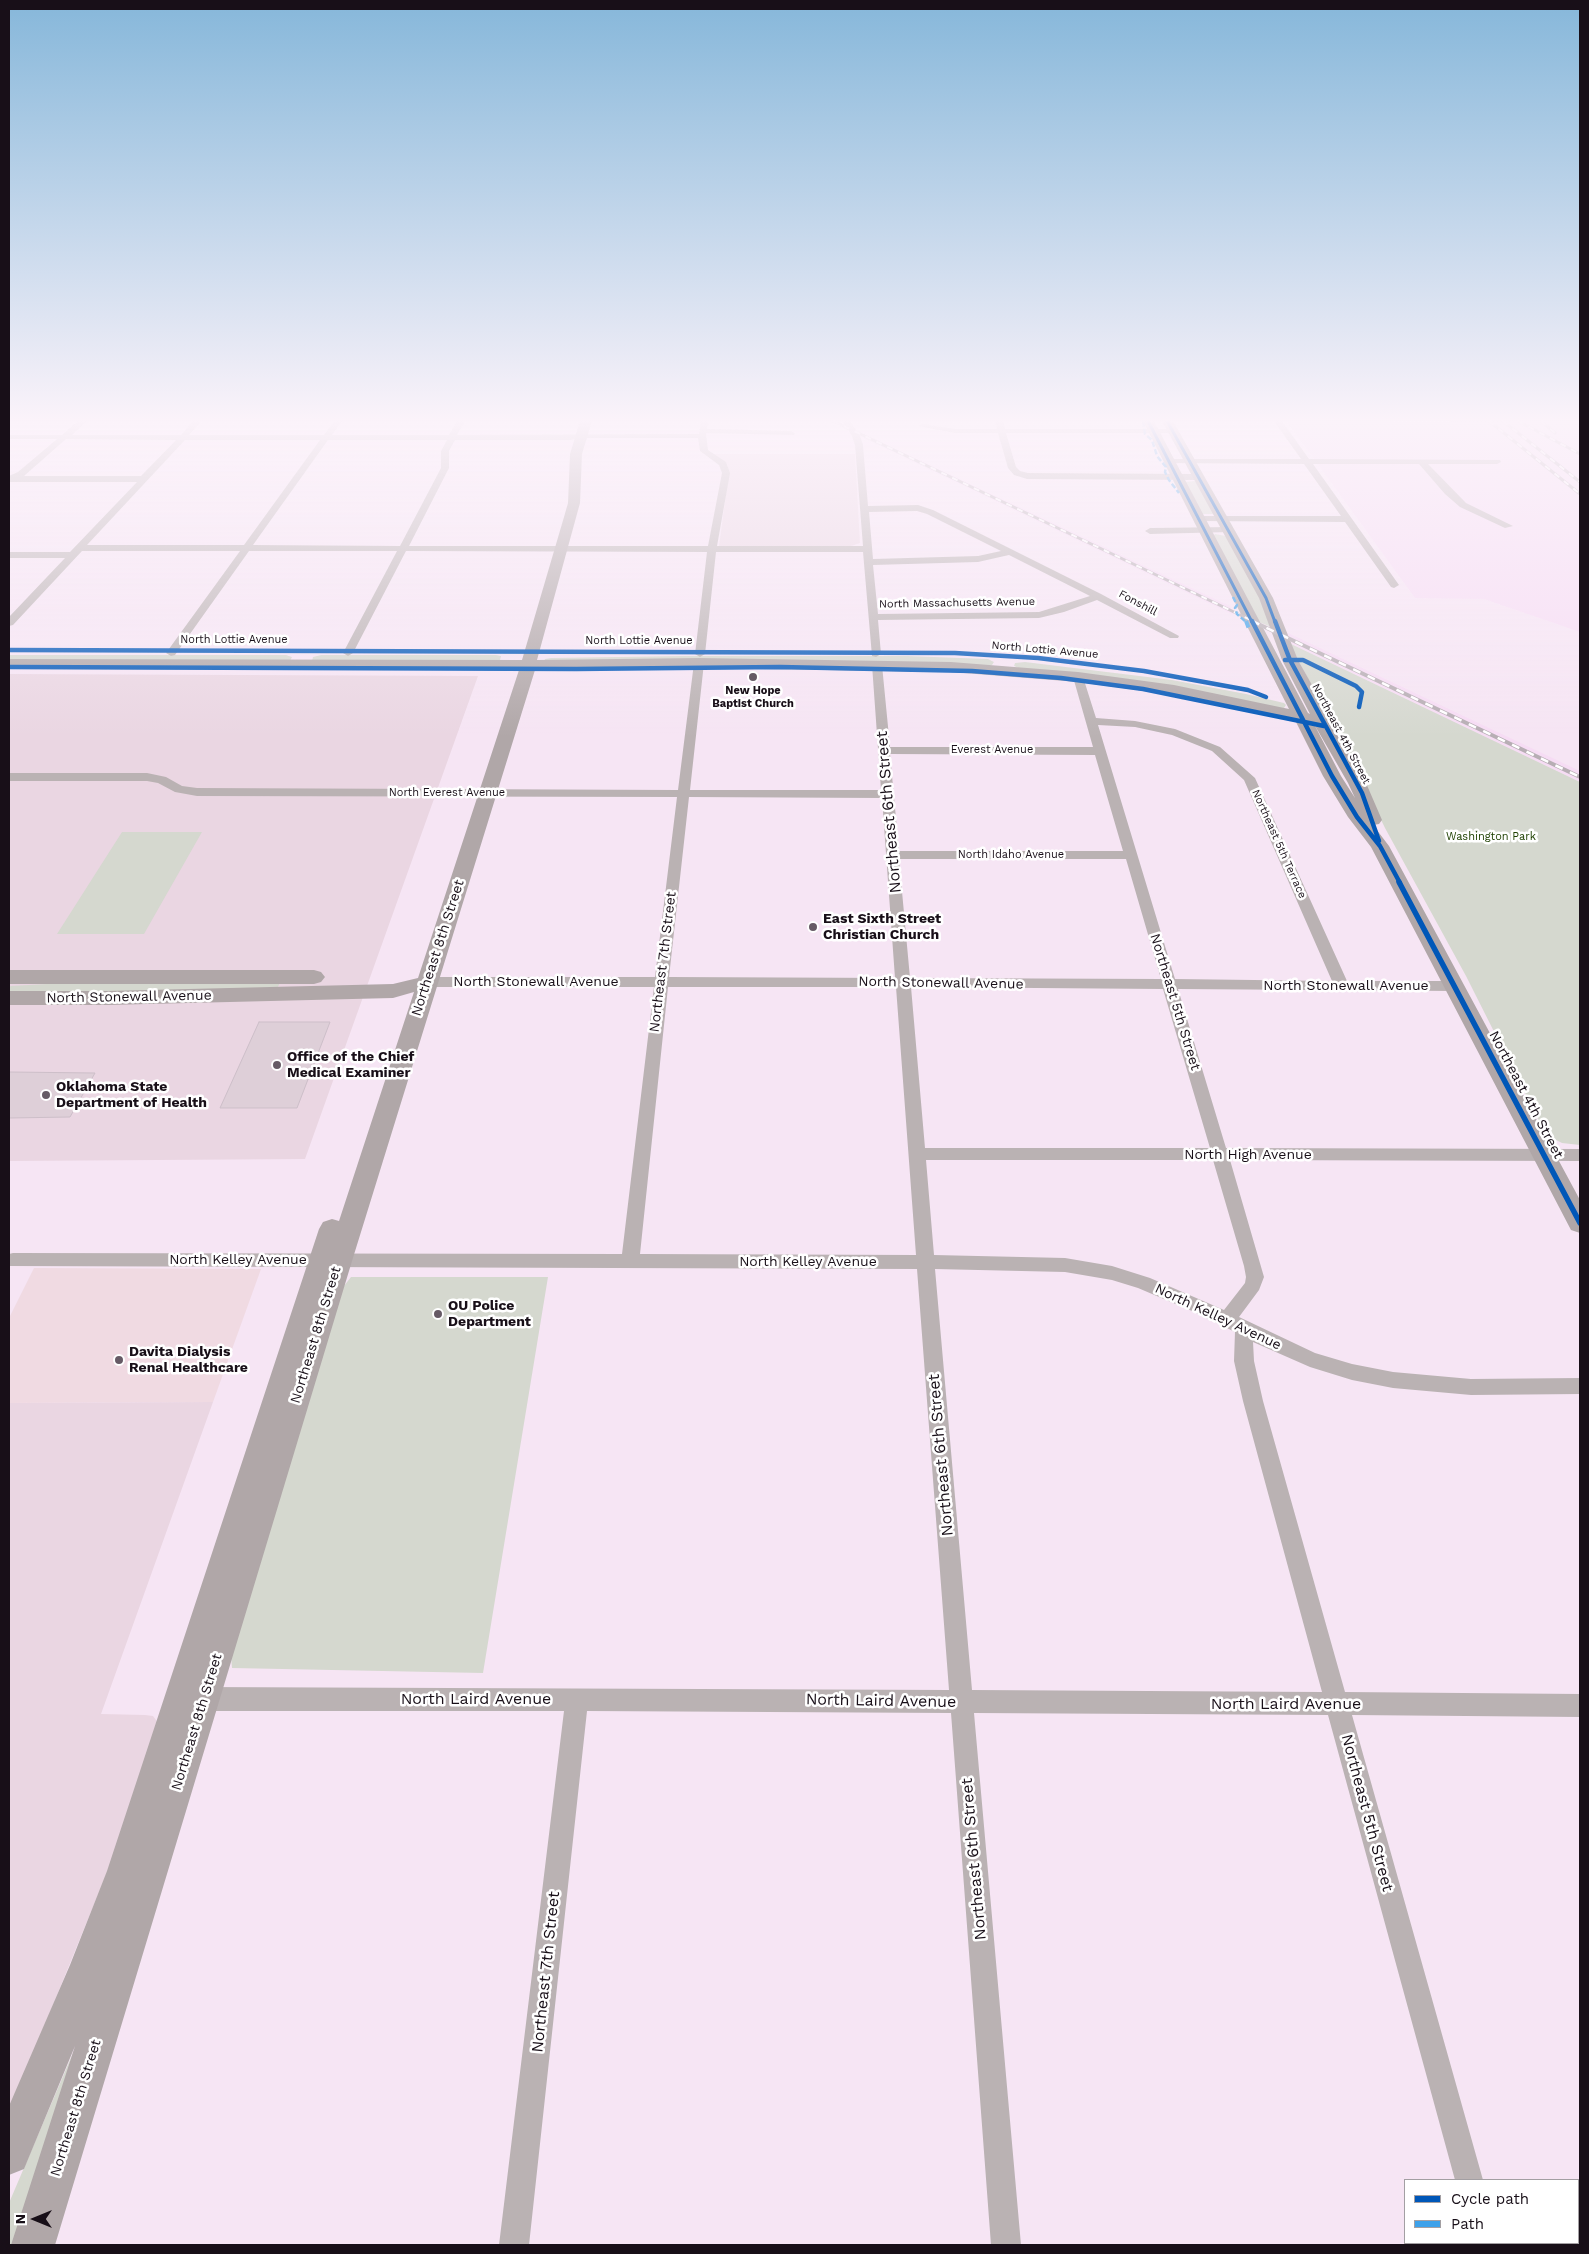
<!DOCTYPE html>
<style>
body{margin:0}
#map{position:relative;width:1589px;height:2254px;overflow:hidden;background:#f6e5f4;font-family:"Work Sans",sans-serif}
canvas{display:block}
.frame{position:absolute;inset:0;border:10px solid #180f18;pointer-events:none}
.legend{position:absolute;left:1404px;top:2179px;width:175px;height:65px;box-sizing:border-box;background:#fff;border:1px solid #a39fa3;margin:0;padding:6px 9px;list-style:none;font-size:15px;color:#180f18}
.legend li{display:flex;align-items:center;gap:10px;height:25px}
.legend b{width:25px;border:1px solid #a39fa3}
.north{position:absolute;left:10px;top:2194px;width:50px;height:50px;-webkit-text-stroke:4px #fff;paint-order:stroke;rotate:270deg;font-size:14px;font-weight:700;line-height:20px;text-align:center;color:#180f18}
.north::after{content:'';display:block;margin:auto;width:18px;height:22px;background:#180f18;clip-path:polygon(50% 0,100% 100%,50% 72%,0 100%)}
</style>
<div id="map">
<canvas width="1589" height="2254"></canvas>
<div class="frame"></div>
<ul class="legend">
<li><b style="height:6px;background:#0057b8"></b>Cycle path</li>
<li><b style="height:6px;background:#3da1ea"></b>Path</li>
</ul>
<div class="north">N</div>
</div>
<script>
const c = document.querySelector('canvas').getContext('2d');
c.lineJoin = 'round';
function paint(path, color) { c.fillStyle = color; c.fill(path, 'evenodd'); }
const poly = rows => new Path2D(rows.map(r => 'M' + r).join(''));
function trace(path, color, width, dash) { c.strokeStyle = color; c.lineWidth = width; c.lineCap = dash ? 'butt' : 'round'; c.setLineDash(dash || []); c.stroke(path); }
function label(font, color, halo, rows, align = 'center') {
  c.font = font + ' "Work Sans",sans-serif'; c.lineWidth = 5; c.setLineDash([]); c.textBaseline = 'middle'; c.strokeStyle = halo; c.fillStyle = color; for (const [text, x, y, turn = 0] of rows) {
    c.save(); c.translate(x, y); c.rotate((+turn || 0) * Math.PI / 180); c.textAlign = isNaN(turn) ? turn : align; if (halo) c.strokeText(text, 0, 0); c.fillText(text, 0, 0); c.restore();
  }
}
paint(poly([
 [34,1268,261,1269,213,1402,9,1403,9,1318]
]), '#f0dae2');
paint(poly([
 [1580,421,1580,632,1484,599,1415,598,1287,422],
 [858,431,1230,606,1234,615,865,439],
 [1284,631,1580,771,1580,782,1289,643]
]), '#f6dcf4');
paint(poly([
 [712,454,855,454,860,543,851,546,719,546,729,472,727,464],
 [9,674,478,676,305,1159,9,1161],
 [213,1402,101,1714,145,1715,153,1716,159,1724,134,1806,9,2113,9,1403]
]), '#ead6e2');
paint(poly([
 [1195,481,1197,482,1214,514,1202,514,1185,482],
 [1215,534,1226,536,1258,594,1271,627,1259,622,1213,536],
 [1289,643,1580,782,1580,1145,1562,1143,1552,1138,1543,1129,1466,976,1385,828,1357,770],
 [9,655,286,655,292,657,290,661,281,663,9,663],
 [321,655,496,655,501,656,500,660,494,661,312,661,313,657],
 [681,656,907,656,988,659,994,662,992,665,986,667,544,662,545,659,551,658],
 [1025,662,1172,680,1246,694,1284,703,1286,705,1284,708,1278,708,1023,670,1014,666,1015,663],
 [122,832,202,832,144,934,57,934],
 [100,981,280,982,278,987,269,990,9,992,9,987,11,986],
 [351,1277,548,1277,483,1673,232,1668,231,1656,340,1291],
 [98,1994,19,2245,9,2245,9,2203]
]), '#d5d8cf');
const building = poly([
 [259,1022,330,1022,297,1108,220,1108,259,1022],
 [9,1072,95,1073,70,1117,9,1118,9,1072]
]);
paint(building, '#decfd8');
trace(building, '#cdbfc9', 1);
paint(poly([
 [78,421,87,421,72,435,181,435,193,421,202,421,189,435,324,435,334,421,342,421,332,435,449,435,457,421,465,421,457,435,699,434,701,421,709,421,707,429,791,431,795,433,794,435,706,433,708,450,726,462,730,473,717,546,863,546,855,445,852,436,842,421,850,421,860,436,863,445,868,506,918,505,933,510,1101,594,1179,636,1178,638,1170,638,1097,600,1064,612,1039,618,878,620,881,654,876,657,872,656,863,552,716,552,705,654,700,657,695,654,707,552,406,551,353,653,348,656,343,653,397,551,249,551,175,655,171,656,166,653,240,551,82,551,13,625,9,626,9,617,65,558,9,558,9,552,70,552,137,482,9,482,9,476,18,472,57,439,9,439,9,435,62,435,78,421],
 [581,438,698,438,700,451,719,465,722,473,708,546,409,546,449,468,449,451,455,440,570,440,581,438],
 [66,439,176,440,141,476,24,476,66,439],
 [185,440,320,440,244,545,87,545,185,440],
 [328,440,447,440,441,451,441,468,400,546,253,545,328,440],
 [917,511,927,514,1001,551,978,556,873,559,869,512,917,511],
 [1009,555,1090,596,1039,612,878,614,873,565,978,562,1009,555],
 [995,421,1003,421,1005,429,1173,429,1177,431,1173,433,1006,433,1016,467,1020,471,1028,473,1199,474,1203,477,1199,480,1027,479,1014,475,1008,468,998,433,955,433,918,426,922,424,955,429,997,429,995,421],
 [1274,421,1282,421,1309,459,1500,460,1501,462,1497,464,1428,464,1466,503,1513,526,1505,528,1460,507,1445,494,1419,464,1313,464,1399,585,1394,588,1391,587,1345,522,1196,521,1195,519,1199,516,1341,516,1304,464,1168,463,1164,461,1168,459,1301,459,1274,421],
 [1228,527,1233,530,1231,532,1150,534,1145,531,1150,528,1228,527],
 [699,660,704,663,690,790,881,790,872,665,877,662,882,665,890,747,1093,747,1073,677,1078,674,1083,677,1096,718,1135,721,1175,729,1220,747,1255,778,1347,981,1454,981,1459,983,1461,986,1459,989,1454,991,1178,989,1226,1148,1580,1149,1580,1161,1230,1160,1264,1277,1259,1290,1239,1317,1315,1353,1352,1364,1393,1372,1471,1379,1580,1378,1580,1394,1471,1395,1393,1388,1352,1380,1310,1367,1253,1342,1254,1361,1263,1401,1345,1692,1580,1694,1580,1717,1352,1715,1483,2180,1455,2180,1328,1715,974,1713,1021,2245,991,2245,951,1713,587,1711,529,2245,499,2245,564,1711,198,1711,190,1707,186,1699,190,1691,198,1687,949,1690,917,1269,9,1266,9,1254,13,1253,622,1254,654,987,428,987,423,985,421,982,423,979,428,977,655,977,677,797,197,796,175,792,158,783,147,781,9,781,9,773,147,773,166,777,182,786,197,788,678,790,694,663,699,660],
 [1098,725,1135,727,1172,735,1212,751,1244,780,1332,981,1175,979,1098,725],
 [890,754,1095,755,1123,851,899,851,890,754],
 [689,797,882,798,895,978,669,977,689,797],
 [899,859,1126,859,1161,979,910,978,899,859],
 [668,987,896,987,916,1255,640,1254,668,987],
 [911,987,1163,989,1210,1148,925,1148,911,987],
 [926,1160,1213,1160,1244,1266,1246,1277,1245,1283,1224,1310,1150,1278,1112,1266,1065,1258,934,1255,926,1160],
 [935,1269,1065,1272,1112,1280,1138,1288,1192,1311,1235,1332,1234,1361,1243,1401,1322,1692,972,1690,935,1269],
 [1471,2243,1501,2243,1502,2245,1472,2245,1471,2243]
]), '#bab2b3');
paint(poly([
 [580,421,592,421,582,454,580,503,537,660,699,658,951,662,1078,672,1174,685,1289,709,1143,421,1154,421,1308,713,1310,714,1282,660,1259,598,1162,421,1173,421,1273,598,1298,660,1321,701,1332,726,1366,783,1382,820,1379,824,1373,825,1389,846,1580,1200,1580,1233,1571,1230,1371,847,1348,817,1323,776,1295,720,1174,695,1078,682,951,672,699,668,535,670,352,1261,55,2245,11,2245,75,2046,24,2169,9,2175,9,2106,70,1965,107,1871,319,1229,323,1222,332,1219,339,1221,414,992,393,998,107,1005,9,1005,9,991,107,991,393,984,418,978,519,670,9,669,9,659,522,660,564,517,568,503,570,454,580,421],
 [1314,724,1348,783,1355,798,1341,776,1314,724],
 [9,970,314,970,321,972,325,977,321,982,314,984,9,984,9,970]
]), '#b0a7a8');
const railFar1 = poly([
 [833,421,1255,622],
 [1489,421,1580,494],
 [1503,421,1580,482],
 [1518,421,1580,454],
 [1541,421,1555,433]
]);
const rail = poly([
 [1252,621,1580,777]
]);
trace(railFar1, '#b7aeb4', 3);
trace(rail, '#b7aeb4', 4);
trace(railFar1, '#fff', 2, [6]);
trace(rail, '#fff', 2.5, [8]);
trace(poly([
 [1143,421,1145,434,1152,440,1157,456,1166,467,1165,472,1169,480,1179,493],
 [1233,597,1237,605,1235,608,1237,614,1246,622]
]), '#3da1ea', 2.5, [5.5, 2.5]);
trace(poly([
 [1246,621,1249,629]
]), '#3da1ea', 4, [7, 4]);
trace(poly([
 [1148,421,1252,622],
 [1167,421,1266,598,1275,622]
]), '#0057b8', 3);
trace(poly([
 [1252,621,1332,776,1357,817,1380,846,1400,883],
 [1275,621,1290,660,1362,793,1379,841],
 [9,650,955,653,1038,658,1144,671,1248,690,1266,697],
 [1285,660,1303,660,1356,686,1362,692,1359,707],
 [9,667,576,669,780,667,972,671,1061,678,1143,689,1324,726]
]), '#0057b8', 4.5);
trace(poly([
 [1399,882,1580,1223]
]), '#0057b8', 5.5);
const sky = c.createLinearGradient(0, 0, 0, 737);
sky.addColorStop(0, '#86b7da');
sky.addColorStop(0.57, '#fbf3fa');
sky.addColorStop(1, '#fbf3fa00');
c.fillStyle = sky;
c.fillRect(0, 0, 1589, 737);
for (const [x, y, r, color] of [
 [753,677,5,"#665a65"],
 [813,927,5,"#665a65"],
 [277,1065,5,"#665a65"],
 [46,1095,5,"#665a65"],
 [438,1314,5,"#665a65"],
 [119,1360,5,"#665a65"]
]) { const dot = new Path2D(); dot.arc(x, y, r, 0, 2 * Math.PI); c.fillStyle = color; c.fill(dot); trace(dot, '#fff', 2); }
label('11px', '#180f18', '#fff', [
 ["North Massachusetts Avenue",957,603,-1],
 ["Fonshill",1138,603,28],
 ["North Lottie Avenue",234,640],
 ["North Lottie Avenue",639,641],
 ["North Lottie Avenue",1045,650,5],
 ["Northeast 4th Street",1341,734,62],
 ["Everest Avenue",992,750],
 ["North Everest Avenue",447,793],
 ["Northeast 5th Terrace",1279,844,66],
 ["North Idaho Avenue",1011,855]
]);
label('bold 11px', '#180f18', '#fff', [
 ["New Hope",753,691],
 ["Baptist Church",753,704]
]);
label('11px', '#1e4000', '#fff', [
 ["Washington Park",1491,837]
]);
label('bold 14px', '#180f18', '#fff', [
 ["East Sixth Street",823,919],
 ["Christian Church",823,935],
 ["Office of the Chief",287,1057],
 ["Medical Examiner",287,1073],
 ["Oklahoma State",56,1087],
 ["Department of Health",56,1103],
 ["OU Police",448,1306],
 ["Department",448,1322],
 ["Davita Dialysis",129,1352],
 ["Renal Healthcare",129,1368]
], 'left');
label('14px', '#180f18', '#fff', [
 ["Northeast 8th Street",438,948,-72],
 ["Northeast 7th Street",663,962,-83],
 ["North Stonewall Avenue",536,982],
 ["North Stonewall Avenue",941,983,1],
 ["North Stonewall Avenue",1346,986],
 ["North Stonewall Avenue",129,997,-1],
 ["Northeast 5th Street",1175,1002,73],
 ["Northeast 4th Street",1526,1095,62],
 ["North High Avenue",1248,1155],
 ["North Kelley Avenue",238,1260],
 ["North Kelley Avenue",808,1262],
 ["North Kelley Avenue",1218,1317,25],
 ["Northeast 8th Street",316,1335,-73],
 ["Northeast 8th Street",197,1722,-73],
 ["Northeast 8th Street",76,2108,-73]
]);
label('16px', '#180f18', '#fff', [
 ["Northeast 6th Street",889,812,-95],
 ["Northeast 6th Street",941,1455,-95],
 ["North Laird Avenue",476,1699],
 ["North Laird Avenue",881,1701,1],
 ["North Laird Avenue",1286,1704],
 ["Northeast 5th Street",1367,1813,75],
 ["Northeast 6th Street",974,1859,-95],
 ["Northeast 7th Street",546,1972,-84]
]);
</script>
